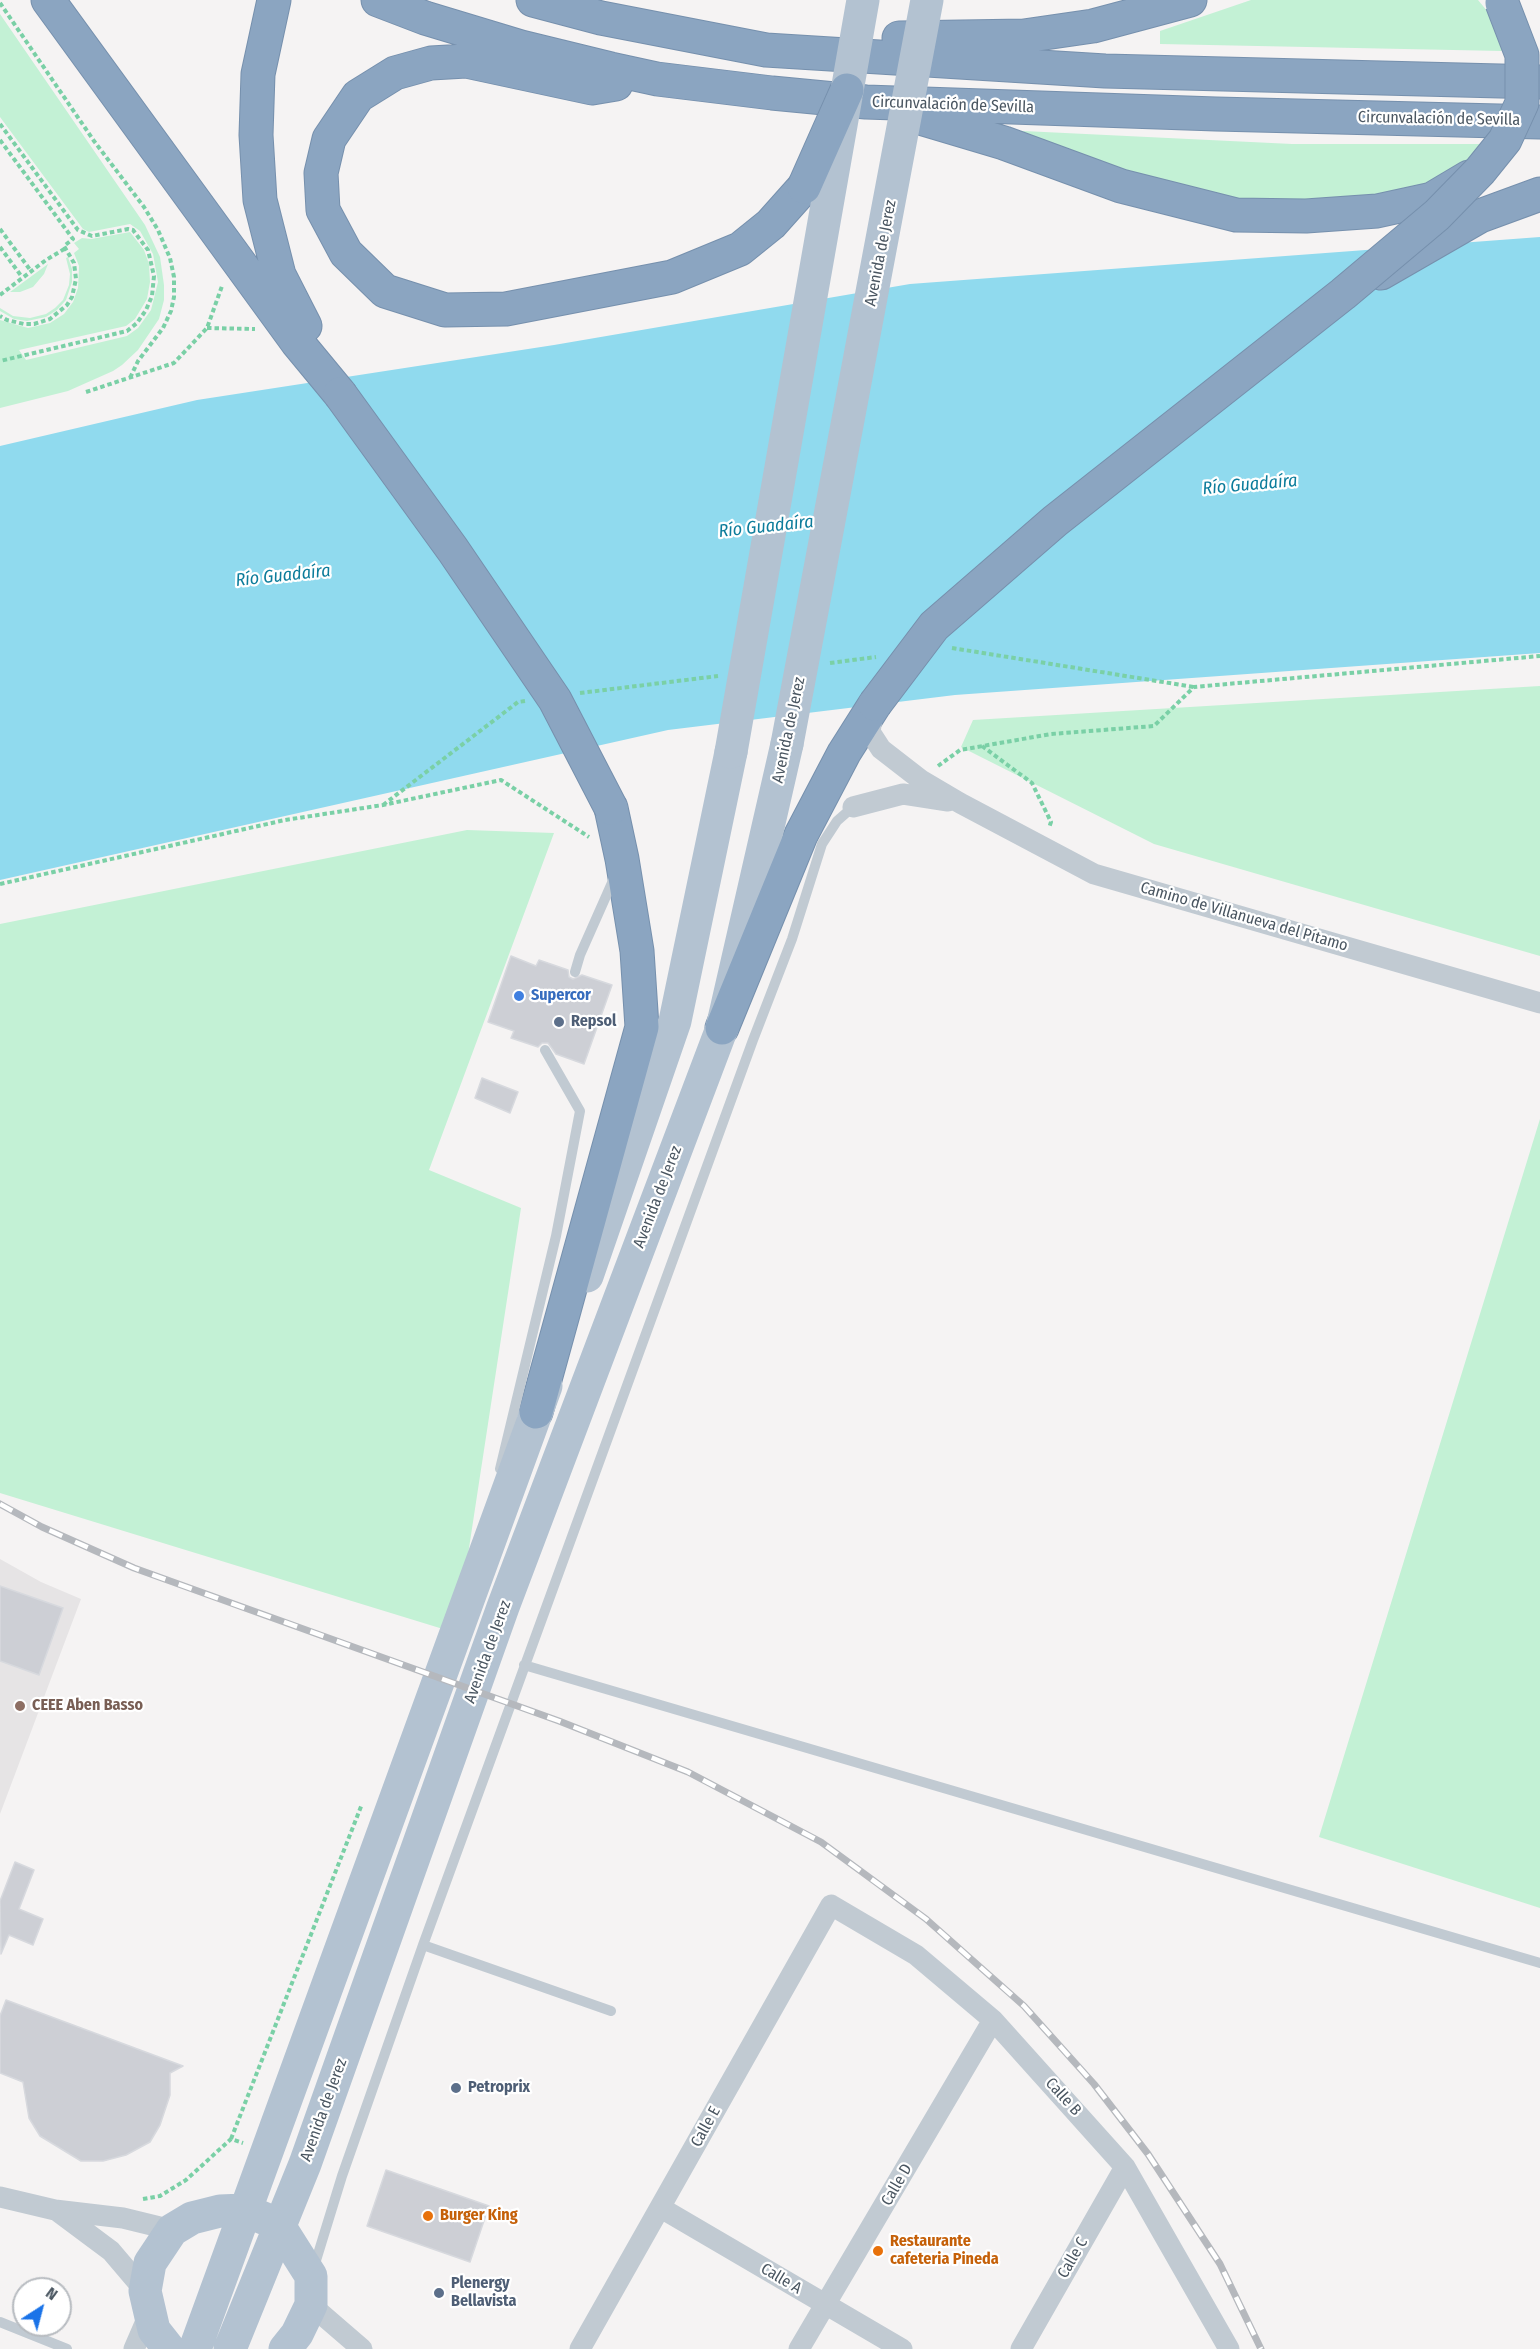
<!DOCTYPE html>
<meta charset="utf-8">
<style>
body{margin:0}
#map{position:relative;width:1540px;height:2349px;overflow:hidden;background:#f5f3f3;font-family:"Fira Sans Condensed",sans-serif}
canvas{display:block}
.north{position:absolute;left:12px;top:2277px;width:60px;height:60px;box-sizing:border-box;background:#fff;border:2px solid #b7bbc0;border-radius:50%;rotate:36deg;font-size:16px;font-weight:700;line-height:24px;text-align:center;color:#4a5661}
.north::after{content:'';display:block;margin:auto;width:21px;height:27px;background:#1a73e8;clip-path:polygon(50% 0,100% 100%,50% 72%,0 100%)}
</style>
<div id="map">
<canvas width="1540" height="2349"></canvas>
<div class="north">N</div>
</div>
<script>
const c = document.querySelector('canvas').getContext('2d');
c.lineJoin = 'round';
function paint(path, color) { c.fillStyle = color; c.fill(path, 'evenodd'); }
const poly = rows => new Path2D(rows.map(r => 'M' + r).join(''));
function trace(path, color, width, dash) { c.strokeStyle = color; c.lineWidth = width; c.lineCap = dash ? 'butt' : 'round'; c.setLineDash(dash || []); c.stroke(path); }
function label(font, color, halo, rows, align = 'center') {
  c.font = font + ' "Fira Sans Condensed",sans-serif'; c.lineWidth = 4.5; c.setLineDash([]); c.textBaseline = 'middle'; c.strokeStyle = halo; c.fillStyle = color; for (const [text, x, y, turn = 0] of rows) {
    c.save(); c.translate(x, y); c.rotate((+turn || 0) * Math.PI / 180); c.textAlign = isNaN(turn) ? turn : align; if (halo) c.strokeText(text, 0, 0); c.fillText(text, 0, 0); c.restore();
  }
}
paint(poly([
 [0,1559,41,1582,81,1599,0,1814]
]), '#e6e4e5');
paint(poly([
 [1251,0,1478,0,1493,18,1502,51,1160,44,1160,31],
 [0,14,145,225,160,257,164,285,164,300,159,319,138,350,122,365,113,371,68,391,0,408,0,320,28,328,50,323,64,314,73,302,78,288,79,266,74,253,79,249,74,243,82,238,91,239,130,232,144,250,149,264,150,282,147,299,135,319,126,326,19,350,26,360,127,336,138,328,151,310,158,282,153,254,140,231,130,224,89,232,83,229,0,117],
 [1003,130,1292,144,1486,144,1462,171,1385,199,1243,201,1183,190],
 [68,257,72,269,72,282,66,300,57,310,46,317,27,321,14,319,0,311,0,308,13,316,30,318,46,314,55,308,63,300,69,285,70,274,66,258],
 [48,264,44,274,33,287,20,292,10,292],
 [1540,686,1540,956,1154,844,961,747,973,720],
 [467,830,554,833,429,1170,521,1208,456,1633,0,1493,0,924],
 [1540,1119,1540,1908,1319,1837]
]), '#c3f1d5');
paint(poly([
 [1540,237,1540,653,955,695,668,730,0,880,0,446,197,400,554,345,910,284]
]), '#90daee');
const building = poly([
 [511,956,536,966,539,960,568,970,569,977,573,979,582,975,612,985,584,1064,556,1054,548,1043,542,1043,538,1047,511,1038,514,1031,488,1022,511,956],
 [482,1078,518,1092,510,1113,475,1098,482,1078],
 [0,1586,63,1608,39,1675,0,1661,0,1586],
 [15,1862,34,1870,19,1909,43,1919,33,1945,9,1935,1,1954,0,1901,15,1862],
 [6,2000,183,2066,170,2073,170,2095,160,2125,150,2142,126,2155,103,2161,81,2161,40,2136,29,2118,23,2082,0,2073,0,2016,6,2000],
 [386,2170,489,2206,470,2262,367,2226,386,2170]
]);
paint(building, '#cdcfd5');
trace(building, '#d7d9de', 1.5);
const highway = poly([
 [48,0,297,342,340,394],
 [274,0,258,74,256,135,260,200,279,275,305,326],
 [378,0,425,18,521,47,611,69,657,79,772,93,866,102,1216,114,1540,122],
 [533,0,601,18,766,50,1105,71,1540,82],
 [899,38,1024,36,1093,26,1190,0],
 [616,84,592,88,466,61,431,63,395,73,358,96,329,139,321,173,323,210,346,253,385,291,445,310,506,309,672,277,740,249,771,224,804,187],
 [910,115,1004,143,1121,186,1236,215,1306,216,1377,211,1432,199,1469,177],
 [1381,273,1480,216,1540,194],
 [722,1028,801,835,844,753,875,704],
 [536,1412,642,1027,637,951,622,859,611,808]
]);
trace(highway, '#7690ad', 35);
trace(poly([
 [0,3,94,141,144,207,158,230,170,258,174,277,174,297,171,311,163,328,138,361,130,378],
 [0,124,78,230,92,236,128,229,133,230,148,250,154,276,152,296,146,310,137,323,127,331,0,361],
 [0,140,73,239,64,246,74,263,76,279,72,297,67,305,50,319,34,324,24,324,7,320,0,316],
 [0,229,31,271],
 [0,247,22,277],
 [0,295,46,260,66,248],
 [207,328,255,329],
 [86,392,174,363,207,328,222,286],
 [952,648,1194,687],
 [830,663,876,657],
 [580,693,718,676],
 [982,746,1032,783,1051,822,1049,828],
 [938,766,960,750,1051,734,1154,726,1194,687,1540,656],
 [383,805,518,702,525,701],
 [0,884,285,820,383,805,501,780,589,837],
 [231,2139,362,1804],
 [143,2199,160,2196,186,2180,231,2139,243,2143]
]), '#7ad0a6', 4, [4.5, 3]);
trace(poly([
 [575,972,580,955,615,876],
 [500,1469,556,1236,580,1111,545,1050],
 [524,1665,1540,1963],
 [423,1945,611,2011],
 [314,2267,342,2176,423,1945,753,1040,792,939,822,844,837,821,853,807],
 [0,2322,67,2349]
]), '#c1cad2', 10);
trace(poly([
 [873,712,870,732,881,749,921,780,960,803,1094,874,1540,1003],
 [853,807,903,794,948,801],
 [0,2197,55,2210,123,2218,172,2230],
 [661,2208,902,2349],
 [56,2210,111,2251,145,2291],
 [311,2305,362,2349],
 [134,2349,150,2312],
 [580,2349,831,1905,916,1955,993,2020,1125,2167,1229,2349],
 [799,2349,993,2020],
 [1021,2349,1125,2167]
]), '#c1cad2', 21);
trace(poly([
 [587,1276,675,1021,731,752],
 [169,2349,154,2330,145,2291,150,2263,172,2230,192,2218,220,2211,244,2210,268,2220,280,2227,311,2276,311,2305,297,2334,285,2349],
 [195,2349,546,1386],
 [230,2349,305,2164,503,1607,722,1028,787,744]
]), '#b3c2d1', 33);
trace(highway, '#8ba5c1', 33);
const rail = poly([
 [0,1504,42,1527,134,1568,559,1721,688,1772,821,1842,926,1919,1024,2006,1094,2084,1148,2154,1220,2264,1261,2349]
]);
trace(rail, '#b5b8bd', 7);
trace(rail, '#fff', 4.5, [14]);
const highwayBridge = poly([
 [804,187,847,90],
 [340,394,453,550,555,700,611,808],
 [875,704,934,626,1055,521,1343,294,1437,215,1480,171,1505,140,1522,103,1522,55,1502,3]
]);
trace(highwayBridge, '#7690ad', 35, []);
trace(poly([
 [787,744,927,0],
 [731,752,863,0]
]), '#b3c2d1', 33);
trace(highwayBridge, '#8ba5c1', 33);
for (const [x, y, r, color] of [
 [519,996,6,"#3f7fe0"],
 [559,1022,6,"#5c6f8a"],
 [20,1706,6,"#8d6e63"],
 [456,2088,6,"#5c6f8a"],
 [428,2216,6,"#e8710a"],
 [878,2251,6,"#e8710a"],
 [439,2293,6,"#5c6f8a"]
]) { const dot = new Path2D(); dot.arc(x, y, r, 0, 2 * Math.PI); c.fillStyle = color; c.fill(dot); trace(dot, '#fff', 2); }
label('16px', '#4a5661', '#fff', [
 ["Circunvalación de Sevilla",953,105,2],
 ["Circunvalación de Sevilla",1439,119,1],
 ["Avenida de Jerez",881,253,-79],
 ["Avenida de Jerez",789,730,-78],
 ["Camino de Villanueva del Pítamo",1244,917,16],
 ["Avenida de Jerez",658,1197,-69],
 ["Avenida de Jerez",488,1652,-70],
 ["Calle B",1063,2097,48],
 ["Avenida de Jerez",324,2110,-70],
 ["Calle E",706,2127,-61],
 ["Calle D",897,2185,-60],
 ["Calle C",1073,2258,-60],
 ["Calle A",781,2279,31]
]);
label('bold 16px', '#366cbe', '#fff', [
 ["Supercor",531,996]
], 'left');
label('bold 16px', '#4e5e75', '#fff', [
 ["Repsol",571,1022],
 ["Petroprix",468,2088],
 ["Plenergy",451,2284],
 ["Bellavista",451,2302]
], 'left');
label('bold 16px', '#785e54', '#fff', [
 ["CEEE Aben Basso",32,1706]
], 'left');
label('bold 16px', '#c56008', '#fff', [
 ["Burger King",440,2216],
 ["Restaurante",890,2242],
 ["cafeteria Pineda",890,2260]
], 'left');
label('italic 18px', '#0c7c9b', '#fff', [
 ["Río Guadaíra",1250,485,-5],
 ["Río Guadaíra",766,527,-6],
 ["Río Guadaíra",283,576,-6]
]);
</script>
